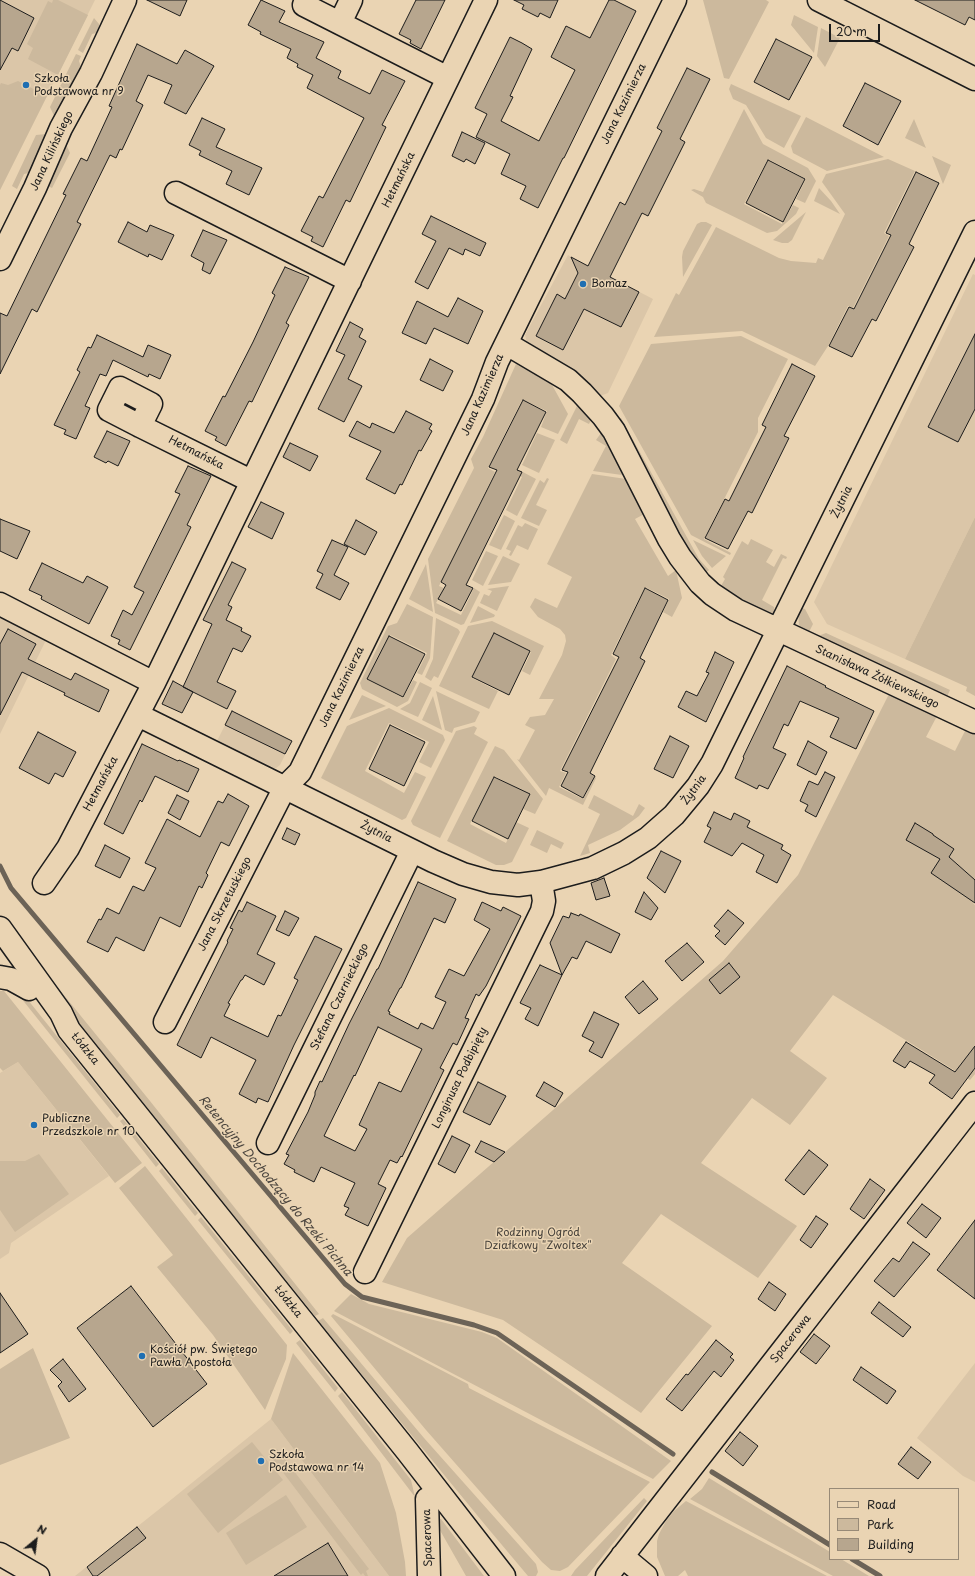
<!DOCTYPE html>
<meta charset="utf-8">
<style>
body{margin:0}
#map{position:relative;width:975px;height:1576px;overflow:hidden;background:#ead4b3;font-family:"Playpen Sans",sans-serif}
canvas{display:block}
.legend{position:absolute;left:829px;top:1488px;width:130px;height:72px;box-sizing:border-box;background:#ead4b3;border:1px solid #988a77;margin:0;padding:5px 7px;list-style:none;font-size:12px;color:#1c1c1c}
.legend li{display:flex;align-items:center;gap:8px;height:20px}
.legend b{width:20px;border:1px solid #988a77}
.north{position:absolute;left:16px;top:1520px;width:40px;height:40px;-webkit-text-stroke:3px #ead4b3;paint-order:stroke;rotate:29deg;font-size:11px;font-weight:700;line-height:16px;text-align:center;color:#1c1c1c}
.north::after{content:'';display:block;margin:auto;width:14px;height:18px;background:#1c1c1c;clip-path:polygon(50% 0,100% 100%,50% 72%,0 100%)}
.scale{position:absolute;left:829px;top:24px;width:51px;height:18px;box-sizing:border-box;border:2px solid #1c1c1c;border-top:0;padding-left:5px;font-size:12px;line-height:14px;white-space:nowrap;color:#1c1c1c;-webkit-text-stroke:3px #ead4b3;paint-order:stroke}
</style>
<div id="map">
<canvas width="975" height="1576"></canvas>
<ul class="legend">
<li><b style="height:5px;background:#ead4b3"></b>Road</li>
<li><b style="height:11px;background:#ccb99d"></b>Park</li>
<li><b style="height:11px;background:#b7a68e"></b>Building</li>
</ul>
<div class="north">N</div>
<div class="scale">20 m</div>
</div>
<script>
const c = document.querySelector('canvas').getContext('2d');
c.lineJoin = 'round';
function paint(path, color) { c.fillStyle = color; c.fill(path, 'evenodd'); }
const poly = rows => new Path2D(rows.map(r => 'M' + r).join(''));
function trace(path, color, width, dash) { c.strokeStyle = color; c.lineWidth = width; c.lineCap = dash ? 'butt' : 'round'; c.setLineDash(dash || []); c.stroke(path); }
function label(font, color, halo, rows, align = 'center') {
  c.font = font + ' "Playpen Sans",sans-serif'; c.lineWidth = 3; c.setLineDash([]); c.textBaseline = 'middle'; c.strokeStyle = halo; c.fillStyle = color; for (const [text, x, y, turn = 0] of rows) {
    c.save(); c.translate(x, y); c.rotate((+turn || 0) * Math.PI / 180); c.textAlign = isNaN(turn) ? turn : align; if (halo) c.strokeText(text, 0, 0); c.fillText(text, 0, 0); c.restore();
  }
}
paint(poly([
 [0,0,95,0,0,190],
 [568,255,653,299,608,393,600,396,568,367,527,343,525,335],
 [973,274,975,275,975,517,905,659,827,624,814,602],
 [2,615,47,638,0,734,0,619],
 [232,711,292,741,280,765,276,768,267,768,216,743],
 [18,1062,109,1176,11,1243,9,1253,0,1259,0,1073],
 [975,1363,975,1482,963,1476,917,1438],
 [271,1419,389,1576,75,1576,167,1503]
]), '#dbc6a8');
paint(poly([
 [53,0,58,0,88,15,58,75,28,59,33,48,27,44,48,1,52,3],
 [703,0,766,0,769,2,729,79,724,78],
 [794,15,818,27,814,53,791,25],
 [94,18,99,24,100,32,92,34,83,53,78,50],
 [821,28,840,38,825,67,817,56],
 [76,54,81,56,79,61,82,70,59,108,55,118,50,107],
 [18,81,47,96,0,190,0,85,1,83,8,85],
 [731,84,801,116,784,148,766,138,746,105,733,99,729,89],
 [744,109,763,144,808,168,816,181,805,203,796,199,806,179,768,159,744,204,782,224,793,205,799,208,796,214,777,231,767,233,706,203,703,197,691,190,694,189,703,192],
 [806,117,884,157,827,171,793,153,791,146],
 [914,119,926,148,905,138],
 [47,134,40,149,33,172,24,174,17,189,12,186,36,135],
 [66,144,70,153,52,188,46,185],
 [932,156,951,165,943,184],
 [888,159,915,171,884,233,889,236,853,308,848,306,828,346,815,366,742,331,654,337,676,293,679,295,716,227,779,258,791,261,816,263,818,258,823,260,845,214,822,182,826,174],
 [819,188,831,201,840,214,814,201],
 [806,212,792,240,788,243,782,243,773,240],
 [701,222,706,222,712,225,683,277,682,257,683,251,697,224],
 [741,336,788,359,758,418,758,432,704,539,731,553,730,555,691,535,619,406,651,344],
 [516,364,551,383,568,414,558,434,541,427,547,411,522,400,488,468,495,472,439,586,444,588,436,603,461,615,474,588,480,592,464,624,461,625,435,613,428,559,474,468,471,459,483,437],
 [580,400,592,417,591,420,589,424,579,419,567,444,560,440],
 [621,418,699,559,709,570,702,576,615,421],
 [537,433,555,440,539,473,522,465],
 [601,433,605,433,626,466,622,475,593,471,606,446,596,440],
 [519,470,536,479,517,516,506,510,522,477,517,474],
 [592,474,633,480,648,512,635,519,668,576,676,570,682,598,672,617,663,612,669,599,645,587,611,655,616,659,560,771,566,773,559,787,583,799,595,777,596,778,583,805,549,788,546,796,517,759,519,760,535,730,525,725,530,717,545,715,554,699,539,699,562,655,566,641,565,635,560,629,538,617,530,607,535,598,557,608,572,577,547,564],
 [547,478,549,479,536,505,547,510,539,526,521,518,540,480,544,483],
 [504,515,515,521,501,550,489,545],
 [975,517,975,696,966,691,967,687,905,659],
 [525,523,538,529,528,550,517,545,511,556,509,555,511,551,506,549,518,525,522,527],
 [751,539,773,550,766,562,774,567,781,554,787,557,786,559,783,558,762,600,774,607,774,616,718,591,725,579,723,577,742,541,748,545],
 [693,540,726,556,712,568,702,556],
 [486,551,498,556,483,586,472,580],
 [503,556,520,564,511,582,488,585],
 [426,564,433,612,409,599],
 [509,586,497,611,480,603,484,594,489,596,492,591,487,589],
 [407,604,433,617,430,658,422,675,417,673,427,653,390,635,367,679,403,698,413,680,417,682,408,701,397,707,362,689,360,683,388,626,397,623],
 [478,606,495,615,494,617,470,623],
 [800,607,805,609,813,624,807,636,799,625,798,612],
 [436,618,458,629,460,632,438,678,434,676,431,681,425,677,433,659],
 [492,621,544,646,530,675,522,671,531,652,494,634,472,678,498,691,489,709,439,686,468,626],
 [826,633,950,690,946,699,816,639,818,636],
 [420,682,432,688,418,717,400,709,410,703],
 [436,691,480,712,475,722,454,728,452,733,445,730],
 [889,694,937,716,926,737,955,751,966,729,975,733,975,902,973,903,975,905,975,1074,970,1080,833,995,790,1051,827,1078,802,1110,790,1125,752,1098,701,1163,797,1226,758,1278,661,1214,622,1263,712,1326,641,1413,503,1320,382,1282,407,1238,723,961,798,875],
 [362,695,386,706,349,720],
 [433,696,442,730,422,720],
 [389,708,443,735,445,740,431,768,419,762,429,742,389,723,365,771,404,793,415,772,426,777,406,818,402,820,321,778,347,726],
 [474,726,477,728,474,734,488,742,440,838,413,825,411,821,456,731],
 [495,746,504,750,543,799,535,814,523,809,530,795,494,776,470,824,506,843,516,822,529,828,512,862,504,865,496,865,447,841],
 [594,795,633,816,639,804,645,808,639,816,620,830,588,845,590,853,580,856,600,814,588,808],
 [537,830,564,843,561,849,551,844,547,853,530,845],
 [50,978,150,1101,319,1314,315,1316,132,1090,46,982],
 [0,991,4,991,142,1163,115,1183,18,1062,3,1071,0,1068],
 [24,995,120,1115,117,1118,21,998],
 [123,1119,159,1164,156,1167,120,1121],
 [39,1154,69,1194,15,1232,0,1210,0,1161,25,1161],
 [145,1166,287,1345,286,1359,265,1410,213,1335,157,1267,173,1255,119,1188],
 [162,1168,198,1213,195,1216,159,1171],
 [201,1217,293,1331,290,1334,198,1220],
 [351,1294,369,1304,482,1332,497,1338,671,1461,653,1479,334,1311],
 [333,1314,468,1384,469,1388,650,1482,568,1567,560,1571,551,1570,542,1562,426,1430,331,1316],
 [323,1318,424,1438,536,1564,538,1572,536,1576,528,1576,486,1526,318,1321],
 [300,1340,338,1388,335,1392,296,1343],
 [33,1348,70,1438,0,1465,0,1369],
 [293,1353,380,1463,396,1513,405,1562,406,1576,389,1576,271,1419],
 [342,1392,411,1480,415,1497,338,1396],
 [252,1442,283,1480,218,1533,187,1494],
 [277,1449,369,1569,366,1571,368,1576,365,1576,363,1573,361,1575,269,1454],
 [709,1478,830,1552,830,1559,841,1559,869,1576,833,1576,690,1499,702,1489],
 [286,1495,307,1527,246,1565,226,1533],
 [644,1498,647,1501,587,1576,571,1576,575,1570],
 [686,1501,827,1576,688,1576,685,1570,678,1576,665,1576,657,1557,657,1541,659,1534,666,1521,674,1511],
 [437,1519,441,1519,484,1576,466,1576,437,1525]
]), '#ccb99d');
trace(poly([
 [0,866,11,888,345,1284,362,1297,474,1325,497,1333,673,1454],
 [712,1472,830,1545],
 [852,1559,880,1576]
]), '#6c6357', 5);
const building = poly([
 [0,0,34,18,18,51,12,48,0,70,0,0],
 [147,0,187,0,180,16,147,0],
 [261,0,285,11,279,22,324,42,316,58,341,71,338,78,370,94,382,70,405,81,382,125,386,127,350,202,346,200,323,247,311,241,313,237,301,231,319,196,323,198,364,118,307,88,313,75,297,67,298,64,287,58,291,49,260,34,261,32,248,25,261,0],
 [416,0,445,0,421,49,410,43,411,40,399,34,416,0],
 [514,0,558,0,550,18,540,13,538,17,522,9,524,5,514,0],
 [609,0,614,0,636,11,564,158,563,158,538,208,520,199,526,186,501,174,510,154,476,137,487,114,475,108,510,37,522,43,532,49,510,96,513,97,501,121,539,141,575,70,551,57,566,26,590,38,609,0],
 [915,0,975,0,975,20,969,17,965,25,915,0],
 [776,39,812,57,789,100,754,82,776,39],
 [137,44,177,64,185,50,214,66,186,114,164,103,172,85,148,75,136,101,143,105,122,150,120,149,116,158,110,155,77,222,81,224,37,312,32,309,0,374,0,313,7,316,66,195,63,194,81,158,87,161,112,107,109,106,137,44],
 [687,68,710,79,680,139,685,142,648,216,642,213,610,277,639,292,621,327,584,309,563,350,536,336,557,294,565,299,578,273,571,257,588,266,620,202,625,205,662,131,657,128,687,68],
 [865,83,901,101,878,145,843,126,865,83],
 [202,118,225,129,216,147,262,168,249,195,226,184,232,171,199,155,201,151,189,145,202,118],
 [462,132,485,143,475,164,466,159,464,162,452,156,462,132],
 [768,160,805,179,783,222,746,203,768,160],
 [916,172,939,183,909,244,914,247,876,321,872,319,852,357,829,346,849,307,854,309,891,235,886,233,916,172],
 [431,216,486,243,480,256,465,249,463,255,449,248,428,289,415,282,436,241,422,234,431,216],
 [128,222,147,232,150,225,174,235,162,260,149,254,148,257,118,242,128,222],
 [203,230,227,240,210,274,202,270,204,263,191,256,203,230],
 [285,267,309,277,286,323,289,325,252,402,249,401,226,446,215,440,217,437,205,431,223,396,225,397,253,342,275,295,272,293,285,267],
 [458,298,483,311,468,344,434,328,426,344,402,333,417,301,448,317,458,298],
 [350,322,363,329,359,337,366,341,348,379,362,386,344,422,318,409,345,355,336,351,350,322],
 [975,334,975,409,958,442,928,427,975,334],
 [97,335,143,357,148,345,171,355,160,379,149,374,148,377,113,360,106,376,100,374,85,406,90,408,76,439,64,434,66,430,54,425,80,372,77,370,88,347,91,348,97,335],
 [430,359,453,371,443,391,420,380,430,359],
 [792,364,815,376,784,436,789,438,752,513,748,511,728,549,705,538,725,499,729,501,766,427,762,425,792,364],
 [523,400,546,412,517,470,522,472,466,585,473,588,461,611,438,599,446,585,441,582,497,470,489,467,523,400],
 [406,411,432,424,429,429,432,431,421,451,419,450,402,485,400,484,395,494,366,479,381,451,349,436,357,421,370,428,372,423,394,433,406,411],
 [107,431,130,441,118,466,108,461,106,463,94,457,107,431],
 [290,443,318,456,310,471,283,457,290,443],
 [188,466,211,476,187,525,191,527,130,650,118,644,120,640,111,636,123,610,132,615,144,592,134,587,180,494,175,492,188,466],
 [261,502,284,513,272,539,248,527,261,502],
 [0,519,30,531,17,559,0,551,0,519],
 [356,520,377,532,365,555,344,544,356,520],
 [332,540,348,547,334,575,349,583,340,600,316,588,323,574,317,571,332,540],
 [232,562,246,569,228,605,232,607,226,620,242,628,241,631,251,636,242,652,233,648,217,682,236,691,227,709,183,687,212,624,203,620,232,562],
 [42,563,83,583,87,576,108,587,89,624,41,599,42,596,29,590,42,563],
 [645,588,668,600,640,658,645,661,590,773,595,776,583,798,561,786,568,772,562,770,619,657,613,654,645,588],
 [8,629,36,644,28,659,71,680,75,673,109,690,99,712,64,695,65,693,22,672,0,715,0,644,8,629],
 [494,633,530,651,509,695,472,677,494,633],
 [389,636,425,654,403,697,367,679,389,636],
 [715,652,734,662,706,722,678,707,686,691,697,696,709,673,706,672,715,652],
 [787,666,826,686,825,687,874,711,856,749,830,737,839,718,800,701,788,726,784,724,773,748,786,754,768,789,759,785,757,789,735,778,744,758,743,757,787,666],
 [173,681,193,692,182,713,162,704,173,681],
 [232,711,292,741,285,754,225,725,232,711],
 [390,725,425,742,404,786,369,769,390,725],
 [38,732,76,752,63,777,55,773,49,784,19,768,38,732],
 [670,736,689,746,673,778,654,769,670,736],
 [808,741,827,752,816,775,797,765,808,741],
 [142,744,178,761,179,760,199,769,188,792,155,776,142,802,140,800,123,834,104,824,142,744],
 [825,772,835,777,816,817,805,811,808,805,800,801,809,781,818,785,825,772],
 [494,777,530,794,508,839,472,821,494,777],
 [228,794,249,806,229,846,221,842,206,873,208,875,202,888,199,886,180,927,160,917,144,951,116,937,108,952,87,942,99,919,101,920,107,908,119,914,133,886,144,891,156,868,145,863,167,819,200,837,218,801,223,803,228,794],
 [177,795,189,801,180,820,168,813,177,795],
 [714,812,731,820,734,813,750,821,747,827,783,845,781,849,791,855,777,883,756,872,764,855,742,843,732,856,704,842,711,828,707,826,714,812],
 [915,823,933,834,933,835,954,849,949,857,975,880,975,903,931,873,940,859,906,840,915,823],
 [287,828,300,834,295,845,282,839,287,828],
 [105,845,130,858,120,878,95,866,105,845],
 [661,851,681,861,665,893,647,878,661,851],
 [604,878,610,896,596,900,591,883,604,878],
 [418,882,456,899,445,923,434,918,401,988,400,988,388,1011,390,1012,389,1014,418,1029,421,1023,433,1029,446,1002,435,997,449,969,464,976,490,929,474,920,482,902,501,911,503,907,521,916,486,986,479,996,476,994,465,1018,469,1019,457,1045,453,1043,440,1068,444,1070,402,1157,401,1156,397,1163,390,1160,378,1184,386,1188,368,1226,345,1215,349,1208,344,1206,355,1183,321,1167,314,1182,294,1172,295,1170,284,1164,289,1155,286,1154,308,1112,315,1095,315,1092,320,1081,322,1082,349,1024,377,969,378,969,418,882],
 [378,1027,422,1049,401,1092,379,1082,359,1125,367,1129,355,1151,324,1136,354,1075,355,1076,378,1027],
 [644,892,658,908,651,920,635,912,644,892],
 [247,902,276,916,257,954,275,963,264,985,245,975,242,980,241,980,228,1003,230,1004,224,1016,268,1037,278,1015,281,1016,298,980,294,978,315,936,342,949,294,1045,268,1102,258,1098,256,1103,239,1094,256,1060,211,1037,201,1058,177,1045,228,942,227,941,233,929,230,928,239,910,242,912,247,902],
 [728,910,744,923,725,945,715,936,720,931,714,926,728,910],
 [285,911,299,918,289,936,276,930,285,911],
 [571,913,579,916,580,914,620,934,611,953,586,941,577,959,572,957,562,975,550,943,563,916,569,918,571,913],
 [687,943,704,962,682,981,665,961,687,943],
 [729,963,740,977,720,994,709,980,729,963],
 [540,965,562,975,538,1026,525,1019,531,1008,520,1003,540,965],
 [643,981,658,999,639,1014,625,997,643,981],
 [594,1012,619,1024,602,1058,589,1051,594,1042,582,1036,594,1012],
 [906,1042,955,1072,975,1046,975,1068,952,1099,929,1083,935,1075,910,1061,905,1068,893,1061,906,1042],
 [478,1082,506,1096,490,1125,463,1112,478,1082],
 [544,1082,563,1093,555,1107,536,1096,544,1082],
 [452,1136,470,1145,455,1173,438,1164,452,1136],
 [481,1141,505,1152,494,1162,475,1152,481,1141],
 [809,1150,828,1165,804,1195,785,1180,809,1150],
 [870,1179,885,1190,864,1219,850,1209,870,1179],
 [922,1204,941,1218,926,1238,907,1223,922,1204],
 [816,1216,828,1224,811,1248,800,1240,816,1216],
 [975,1220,975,1299,937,1270,975,1220],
 [913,1242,930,1254,894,1297,874,1281,893,1258,899,1262,913,1242],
 [769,1282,786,1294,775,1311,758,1299,769,1282],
 [131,1286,207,1384,153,1427,77,1328,131,1286],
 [0,1293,28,1334,0,1353,0,1293],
 [879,1302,911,1327,903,1337,871,1313,879,1302],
 [814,1334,830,1346,816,1364,800,1352,814,1334],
 [716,1340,733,1354,730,1357,734,1360,721,1377,714,1371,682,1411,666,1399,686,1374,688,1375,716,1340],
 [63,1359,86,1389,69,1402,58,1386,62,1382,50,1370,63,1359],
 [861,1367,896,1391,887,1404,853,1380,861,1367],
 [740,1432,758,1446,743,1466,725,1451,740,1432],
 [911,1447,931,1462,918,1479,898,1464,911,1447],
 [137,1527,146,1538,97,1576,93,1576,87,1567,137,1527],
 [328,1543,348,1576,274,1576,328,1543]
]);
paint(building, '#b7a68e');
trace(building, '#1c1c1c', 1);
const minor = poly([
 [306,0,304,5,448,78],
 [819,0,975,79],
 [340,23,351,0],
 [176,193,350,281],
 [0,259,35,188,61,128,91,73,125,0],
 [507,344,568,380,582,393,603,416,614,431,669,539,680,557,700,583,712,594,736,610,975,722],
 [140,426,151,404,120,388,109,410,140,426,251,481],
 [0,604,154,683],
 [138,715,433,861,463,874,491,882,518,885,541,882,593,868,624,853,648,838,674,815,698,786,712,764,975,232],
 [44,883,68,848,154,683,486,0],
 [0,977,11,979,29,989],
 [165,1022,285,787,300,772,483,399,497,362,675,0],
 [268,1143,412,851],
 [365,1272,542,911,544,901,541,882],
 [427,1499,429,1576],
 [0,1554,38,1576],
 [622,1556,646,1576],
 [607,1576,975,1103]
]);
const major = poly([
 [0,928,61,1013,69,1030,407,1451,504,1576]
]);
trace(minor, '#1c1c1c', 25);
trace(major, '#1c1c1c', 25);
trace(minor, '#ead4b3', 22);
trace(major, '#ead4b3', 22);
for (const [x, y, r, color] of [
 [26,85,4,"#1f6fb2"],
 [583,284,4,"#1f6fb2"],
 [34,1125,4,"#1f6fb2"],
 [142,1356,4,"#1f6fb2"],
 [261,1461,4,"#1f6fb2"]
]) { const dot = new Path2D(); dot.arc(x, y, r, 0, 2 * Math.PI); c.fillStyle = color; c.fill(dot); trace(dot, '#ead4b3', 1.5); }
label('11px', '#1c1c1c', '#ead4b3', [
 ["Szkoła",34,79],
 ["Podstawowa nr 9",34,92],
 ["Bomaz",591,284],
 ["Publiczne",42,1119],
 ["Przedszkole nr 10",42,1132],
 ["Kościół pw. Świętego",150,1350],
 ["Pawła Apostoła",150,1363],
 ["Szkoła",269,1455],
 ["Podstawowa nr 14",269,1468]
], 'left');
label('11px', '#1c1c1c', '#ead4b3', [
 ["Jana Kazimierza",624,104,-64],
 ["Jana Kilińskiego",52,151,-65],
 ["Hetmańska",399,180,-64],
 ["Jana Kazimierza",483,395,-66],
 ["Hetmańska",196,453,27],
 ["Żytnia",842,502,-64],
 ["Stanisława Żółkiewskiego",877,677,25],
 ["Jana Kazimierza",342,687,-64],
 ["Hetmańska",101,784,-62],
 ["Żytnia",694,790,-54],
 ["Żytnia",376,832,27],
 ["Jana Skrzetuskiego",225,904,-63],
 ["Stefana Czarnieckiego",340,997,-64],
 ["Łódzka",85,1049,51],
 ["Longinusa Podbipięty",460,1078,-64],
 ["Łódzka",288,1302,51],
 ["Spacerowa",791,1339,-52],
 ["Spacerowa",428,1538,-92]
]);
label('11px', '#48433c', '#ead4b3', [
 ["Rodzinny Ogród",538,1233],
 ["Działkowy \"Zwoltex\"",538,1246]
]);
label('italic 12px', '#4b453e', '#ead4b3', [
 ["Retencyjny Dochodzący do Rzeki Pichna",275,1186,50]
]);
</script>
